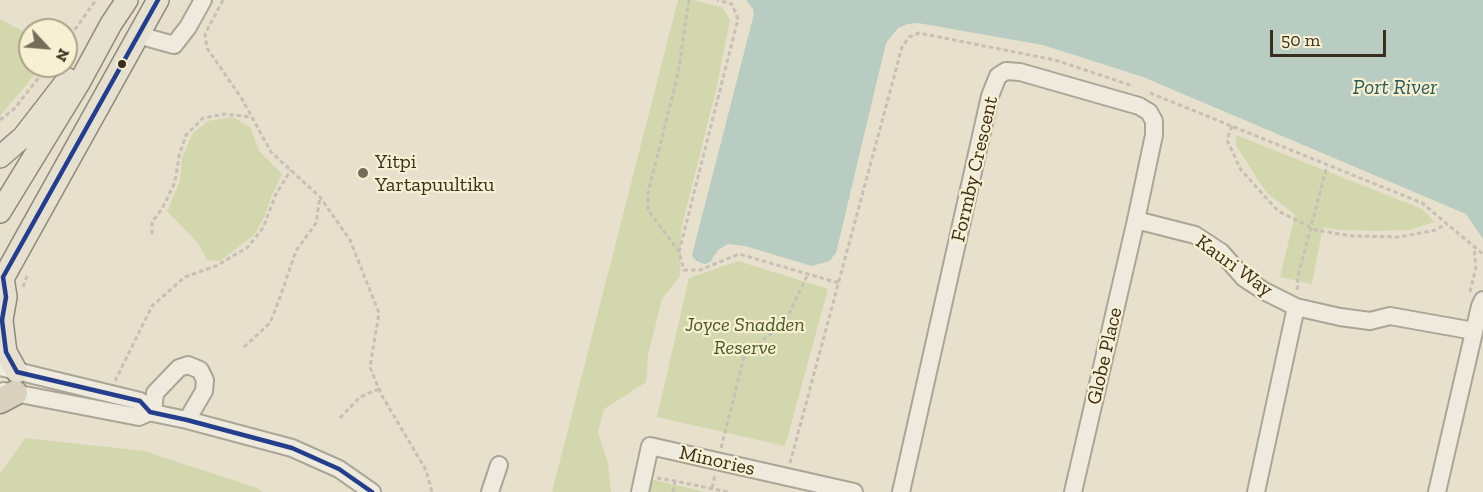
<!DOCTYPE html>
<style>
body{margin:0}
#map{position:relative;width:1483px;height:492px;overflow:hidden;background:#e6e0cc;font-family:"Zilla Slab",serif}
canvas{display:block}
.north{position:absolute;left:18px;top:18px;width:60px;height:60px;box-sizing:border-box;background:#f8f0d2;border:2px solid #aca28a;border-radius:50%;rotate:116deg;font-size:16px;font-weight:700;line-height:24px;text-align:center;color:#3a2d1d}
.north::after{content:'';display:block;margin:auto;width:21px;height:27px;background:#766c5a;clip-path:polygon(50% 0,100% 100%,50% 72%,0 100%)}
.scale{position:absolute;left:1270px;top:30px;width:116px;height:27px;box-sizing:border-box;border:3px solid #3a2d1d;border-top:0;padding-left:8px;font-size:18px;line-height:21px;white-space:nowrap;color:#3a2d1d;-webkit-text-stroke:4px #f8f0d2;paint-order:stroke}
</style>
<div id="map">
<canvas width="1483" height="492"></canvas>
<div class="north">N</div>
<div class="scale">50 m</div>
</div>
<script>
const c = document.querySelector('canvas').getContext('2d');
c.lineJoin = 'round';
function paint(path, color) { c.fillStyle = color; c.fill(path, 'evenodd'); }
const poly = rows => new Path2D(rows.map(r => 'M' + r).join(''));
function trace(path, color, width, dash) { c.strokeStyle = color; c.lineWidth = width; c.lineCap = dash ? 'butt' : 'round'; c.setLineDash(dash || []); c.stroke(path); }
function label(font, color, halo, rows, align = 'center') {
  c.font = font + ' "Zilla Slab",serif'; c.lineWidth = 4.5; c.setLineDash([]); c.textBaseline = 'middle'; c.strokeStyle = halo; c.fillStyle = color; for (const [text, x, y, turn = 0] of rows) {
    c.save(); c.translate(x, y); c.rotate((+turn || 0) * Math.PI / 180); c.textAlign = isNaN(turn) ? turn : align; if (halo) c.strokeText(text, 0, 0); c.fillText(text, 0, 0); c.restore();
  }
}
paint(poly([
 [678,0,693,0,722,7,730,20,716,90,681,230,680,276,662,299,648,355,646,382,604,409,598,432,608,464,611,492,552,492],
 [0,19,30,35,30,66,42,66,0,116],
 [233,117,250,127,259,151,282,174,272,195,264,218,254,235,220,261,207,260,198,243,167,211,180,181,182,158,193,133,208,121],
 [1236,135,1422,209,1435,222,1408,230,1375,231,1340,230,1323,227,1312,284,1280,277,1295,215,1265,191,1236,145],
 [738,261,828,289,785,446,657,417,689,278],
 [25,438,144,451,254,487,263,492,0,492,0,474],
 [650,479,706,492,647,492]
]), '#d3d7ae');
paint(poly([
 [746,0,1483,0,1483,239,1466,214,1143,77,1043,45,918,23,908,24,898,28,886,43,836,253,829,261,812,266,745,246,728,244,718,250,710,262,706,264,701,263,695,260,692,255,754,14,753,9]
]), '#b8ccc1');
const minor = poly([
 [138,35,174,45,188,27,203,0],
 [1136,220,1195,235,1221,252,1244,278,1264,291,1296,307,1340,317,1370,321,1390,316,1474,331],
 [0,367,140,401,150,412],
 [4,391,139,417,150,412,153,413,187,420,292,448,339,469,372,492],
 [153,413,155,393,179,368,188,365,200,370,205,380,204,391,187,420],
 [490,492,499,465],
 [640,492,650,446,854,492],
 [901,492,990,96,998,76,1006,71,1020,72,1139,106,1149,112,1154,121,1154,135,1136,220,1073,492],
 [1256,492,1296,307],
 [1437,492,1480,306,1483,300]
]);
const major = poly([
 [0,157,23,137,68,79],
 [0,212,79,83,111,24,127,0],
 [3,277,6,297,2,320,5,345,6,352,17,372],
 [0,284,158,0]
]);
const highway = poly([
 [0,401,15,393]
]);
trace(minor, '#aba596', 20);
trace(major, '#908a7c', 24);
trace(highway, '#908a7c', 27);
trace(poly([
 [223,0,205,34,207,48,242,99,271,152,320,197,350,240,379,313,370,367,381,394,426,470,432,492],
 [689,0,678,74,648,193,648,210,679,252,684,270,700,270,739,254,839,283],
 [66,42,96,0],
 [1150,93,1422,203,1483,254],
 [0,120,14,109,48,66],
 [1232,126,1227,140,1241,170,1278,211,1316,230,1352,236,1400,237,1436,230,1447,223],
 [152,234,152,222,162,209,175,182,179,156,186,135,203,118,225,114,251,117],
 [679,252,738,19,732,4,717,0],
 [23,287,28,273],
 [1297,290,1298,276,1327,166],
 [1470,292,1476,267,1474,248],
 [244,347,270,323,279,300,296,251,316,223,320,197],
 [115,381,152,306,185,277,216,266,248,247,263,228,276,194,291,170],
 [340,418,360,397,379,389],
 [721,448,745,353,784,324,808,274],
 [790,463,902,47,909,37,919,33,1055,60,1130,85],
 [657,478,675,481,728,492],
 [712,488,715,475],
 [673,492,675,481]
]), '#c7c1b5', 3, [4.5, 3]);
trace(minor, '#eeeade', 16);
trace(major, '#e5e0cf', 21);
trace(highway, '#d9d1bd', 24);
trace(poly([
 [158,0,3,277,6,297,2,320,6,352,17,372,140,401,150,412,187,420,292,448,339,469,372,492]
]), '#243e8c', 4.5);
for (const [x, y, r, color] of [
 [122,64,5,"#3a2d1d"],
 [363,173,6,"#766c5a"]
]) { const dot = new Path2D(); dot.arc(x, y, r, 0, 2 * Math.PI); c.fillStyle = color; c.fill(dot); trace(dot, '#f8f0d2', 2); }
label('20px', '#3a2d1d', '#f8f0d2', [
 ["Yitpi",375,162],
 ["Yartapuultiku",375,185]
], 'left');
label('20px', '#3a2d1d', '#f8f0d2', [
 ["Formby Crescent",975,169,-77],
 ["Kauri Way",1234,266,36],
 ["Globe Place",1105,356,-77],
 ["Minories",717,461,13]
]);
label('italic 20px', '#465822', '#f8f0d2', [
 ["Joyce Snadden",745,325],
 ["Reserve",745,348]
]);
label('italic 21px', '#2b5a5b', '#f8f0d2', [
 ["Port River",1395,88]
]);
</script>
